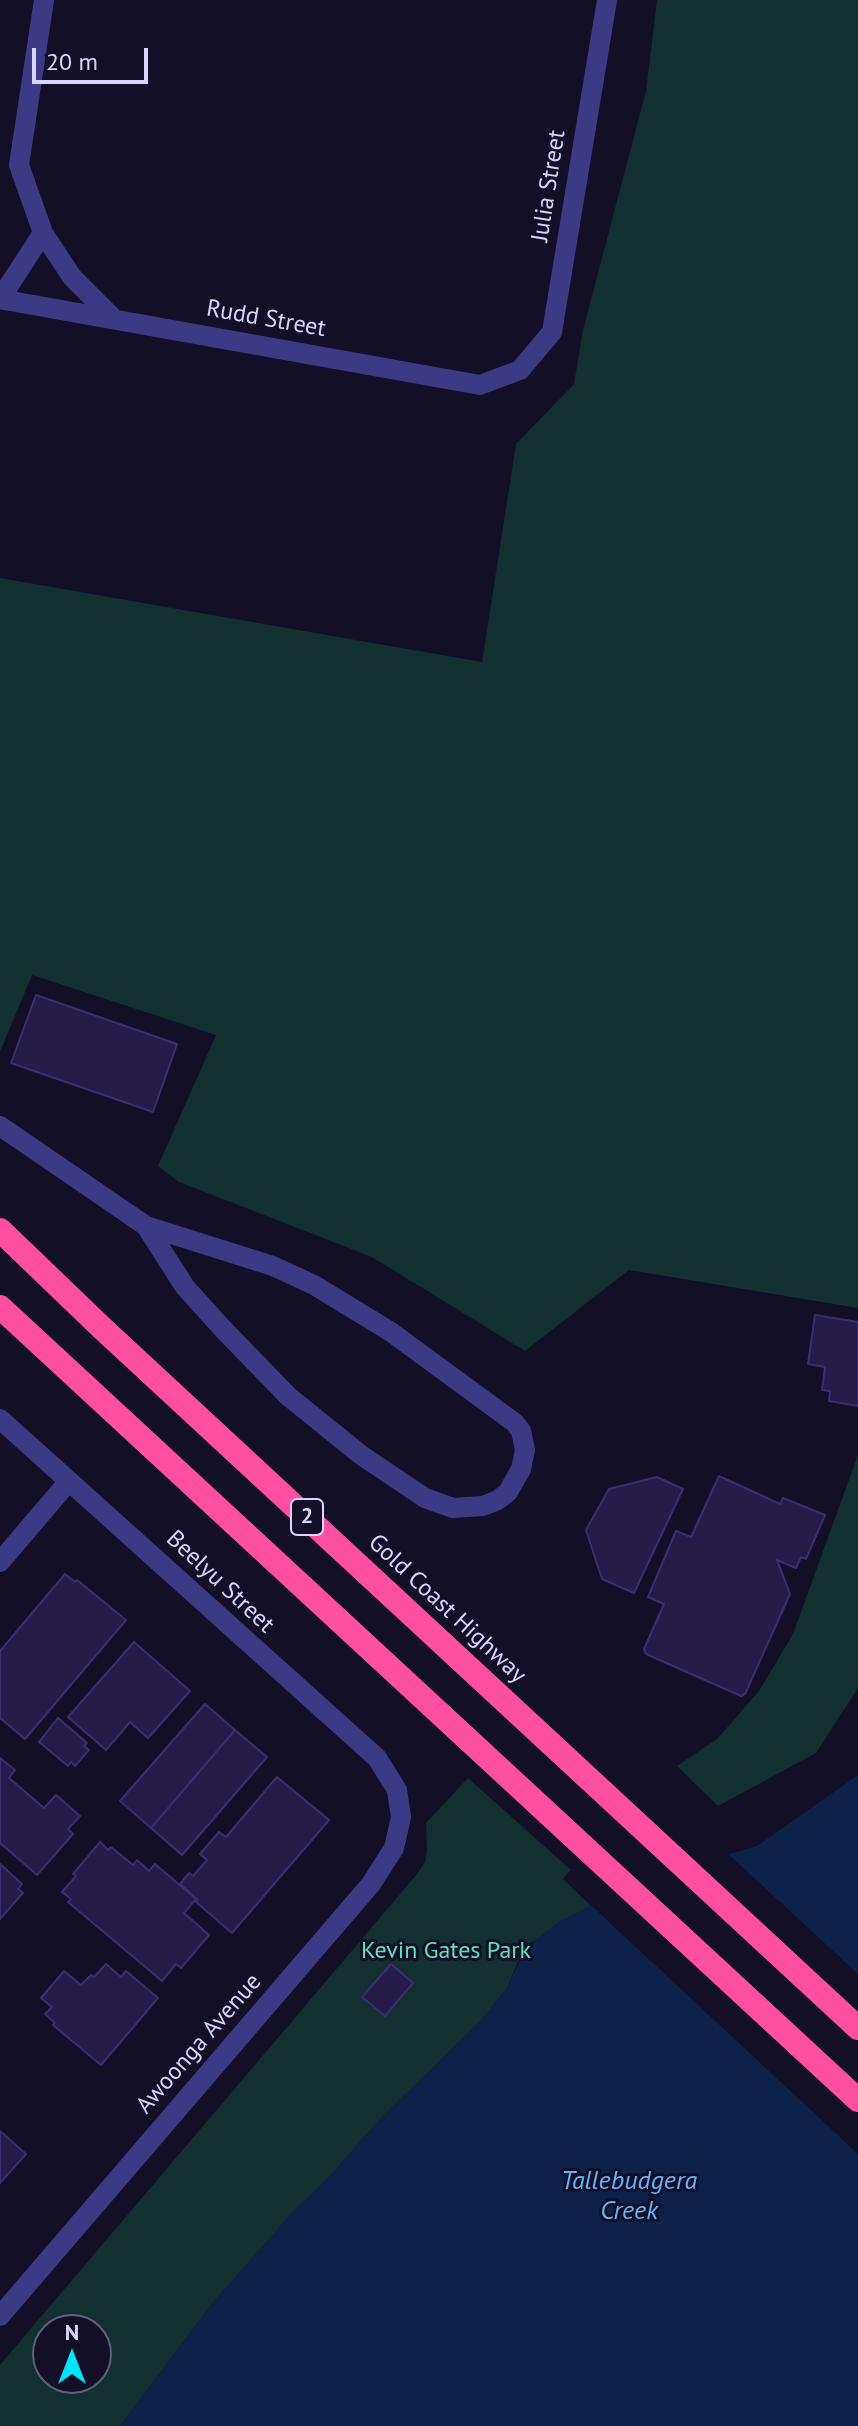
<!DOCTYPE html>
<style>
body{margin:0}
#map{position:relative;width:858px;height:2426px;overflow:hidden;background:#130f26;font-family:"PT Sans",sans-serif}
canvas{display:block}
.north{position:absolute;left:32px;top:2314px;width:80px;height:80px;box-sizing:border-box;background:#130f26;border:2px solid #625e7d;border-radius:50%;rotate:0deg;font-size:22px;font-weight:700;line-height:32px;text-align:center;color:#d9d4ff}
.north::after{content:'';display:block;margin:auto;width:28px;height:36px;background:#00e5ff;clip-path:polygon(50% 0,100% 100%,50% 72%,0 100%)}
.scale{position:absolute;left:32px;top:48px;width:116px;height:36px;box-sizing:border-box;border:4px solid #d9d4ff;border-top:0;padding-left:10px;font-size:24px;line-height:28px;white-space:nowrap;color:#d9d4ff;-webkit-text-stroke:6px #130f26;paint-order:stroke}
</style>
<div id="map">
<canvas width="858" height="2426"></canvas>
<div class="north">N</div>
<div class="scale">20 m</div>
</div>
<script>
const c = document.querySelector('canvas').getContext('2d');
c.lineJoin = 'round';
function paint(path, color) { c.fillStyle = color; c.fill(path, 'evenodd'); }
const poly = rows => new Path2D(rows.map(r => 'M' + r).join(''));
function trace(path, color, width, dash) { c.strokeStyle = color; c.lineWidth = width; c.lineCap = dash ? 'butt' : 'round'; c.setLineDash(dash || []); c.stroke(path); }
function label(font, color, halo, rows, align = 'center') {
  c.font = font + ' "PT Sans",sans-serif'; c.lineWidth = 6; c.setLineDash([]); c.textBaseline = 'middle'; c.strokeStyle = halo; c.fillStyle = color; for (const [text, x, y, turn = 0] of rows) {
    c.save(); c.translate(x, y); c.rotate((+turn || 0) * Math.PI / 180); c.textAlign = isNaN(turn) ? turn : align; if (halo) c.strokeText(text, 0, 0); c.fillText(text, 0, 0); c.restore();
  }
}
paint(poly([
 [657,0,858,0,858,1308,629,1270,525,1351,372,1257,179,1182,158,1166,216,1035,32,975,0,1052,0,578,482,662,516,444,574,384,583,330,646,91],
 [858,1455,858,1688,816,1753,718,1806,677,1766,717,1739,759,1691,793,1634],
 [468,1778,571,1870,563,1879,591,1906,559,1922,543,1937,531,1942,522,1952,507,1988,481,2021,382,2117,329,2177,293,2212,212,2304,120,2426,0,2426,0,2365,417,1874,425,1862,427,1851,426,1823],
 [48,2330,96,2330,96,2378,48,2378]
]), '#12302f');
paint(poly([
 [858,1775,858,2426,120,2426,212,2304,293,2212,329,2177,382,2117,481,2021,507,1988,526,1947,559,1922,590,1906,583,1898,757,1846]
]), '#0c2248');
paint(poly([
 [725,1851,858,1974,858,2154,580,1895]
]), '#130f26');
const building = poly([
 [36,995,177,1044,153,1112,11,1063,36,995],
 [815,1315,858,1322,858,1406,829,1401,830,1391,822,1390,825,1367,808,1364,815,1315],
 [719,1476,780,1504,783,1498,825,1515,806,1559,801,1557,796,1568,777,1560,790,1594,745,1694,741,1696,646,1654,644,1649,664,1604,648,1597,676,1531,691,1537,719,1476],
 [657,1477,683,1489,634,1593,602,1579,586,1530,609,1489,657,1477],
 [65,1574,75,1582,77,1580,126,1620,25,1739,0,1718,0,1651,65,1574],
 [134,1642,190,1691,148,1738,130,1722,106,1750,68,1717,134,1642],
 [205,1704,235,1730,151,1828,120,1801,205,1704],
 [58,1718,87,1743,84,1746,89,1750,75,1766,71,1762,68,1766,39,1742,58,1718],
 [235,1730,267,1757,182,1855,151,1828,235,1730],
 [0,1758,15,1770,9,1778,44,1808,56,1795,80,1816,68,1829,73,1834,37,1875,0,1843,0,1758],
 [277,1777,329,1820,232,1933,196,1902,198,1900,180,1884,189,1873,193,1876,207,1860,200,1854,219,1832,226,1837,277,1777],
 [100,1842,108,1850,111,1847,133,1865,137,1860,149,1871,155,1864,196,1899,184,1913,209,1935,181,1968,176,1964,162,1981,68,1902,71,1899,62,1892,76,1876,73,1874,100,1842],
 [0,1864,22,1884,18,1889,23,1893,0,1919,0,1864],
 [106,1964,121,1977,126,1971,158,1998,101,2065,53,2025,55,2023,45,2014,52,2007,41,1998,64,1971,81,1985,91,1975,94,1977,106,1964],
 [391,1964,413,1983,385,2016,362,1997,391,1964],
 [0,2131,26,2154,0,2183,0,2131]
]);
paint(building, '#241b47');
trace(building, '#3b2d73', 2);
trace(poly([
 [44,0,19,165,43,233,72,277,112,317],
 [0,299,480,385,520,370,552,332,607,0],
 [0,299,43,233],
 [0,1126,146,1226,273,1266,314,1285,391,1332,515,1423,521,1431,525,1450,521,1469,508,1492,498,1500,483,1506,453,1508,425,1498,361,1455,288,1396,223,1329,185,1287,146,1226],
 [0,1419,377,1758,397,1790,401,1817,394,1848,371,1884,0,2316],
 [0,1562,69,1481]
]), '#3d3a85', 20);
trace(poly([
 [0,1230,102,1328,858,2028],
 [0,1307,858,2100]
]), '#ff4fa3', 24);
for (const [x, y, w] of [
 [307,1517,32]
]) { const box = new Path2D(); box.roundRect(x - w / 2, y - 18, w, 36, 6); c.fillStyle = '#130f26'; c.fill(box); trace(box, '#d9d4ff', 2); }
label('bold 22px', '#d9d4ff', null, [
 ["2",307,1517]
]);
label('24px', '#d9d4ff', '#130f26', [
 ["Julia Street",549,186,-81],
 ["Rudd Street",266,319,10],
 ["Beelyu Street",220,1582,43],
 ["Gold Coast Highway",447,1609,43],
 ["Awoonga Avenue",199,2044,-49]
]);
label('24px', '#5fe0c0', '#130f26', [
 ["Kevin Gates Park",446,1951]
]);
label('italic 26px', '#62b6ff', '#130f26', [
 ["Tallebudgera",629,2182],
 ["Creek",629,2212]
]);
</script>
